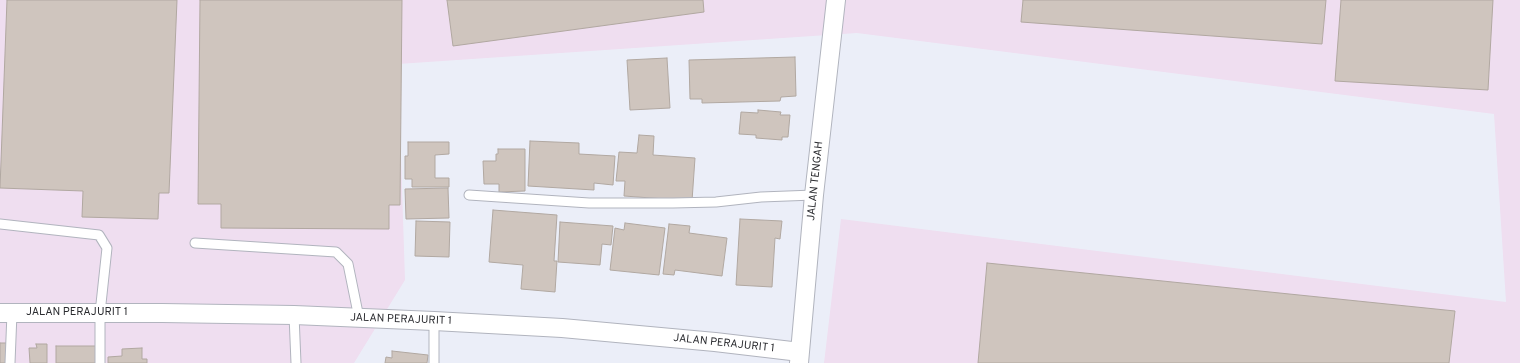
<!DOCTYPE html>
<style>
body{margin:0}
canvas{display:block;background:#ebeef8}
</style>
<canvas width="1520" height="363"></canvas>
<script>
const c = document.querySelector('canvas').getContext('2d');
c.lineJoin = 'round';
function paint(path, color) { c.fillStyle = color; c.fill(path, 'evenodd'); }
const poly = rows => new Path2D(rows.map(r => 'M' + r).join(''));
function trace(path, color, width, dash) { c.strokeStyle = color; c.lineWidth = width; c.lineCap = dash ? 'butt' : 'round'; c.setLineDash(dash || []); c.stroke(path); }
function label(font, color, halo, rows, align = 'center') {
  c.font = font + ' Overpass,sans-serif'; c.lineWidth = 3; c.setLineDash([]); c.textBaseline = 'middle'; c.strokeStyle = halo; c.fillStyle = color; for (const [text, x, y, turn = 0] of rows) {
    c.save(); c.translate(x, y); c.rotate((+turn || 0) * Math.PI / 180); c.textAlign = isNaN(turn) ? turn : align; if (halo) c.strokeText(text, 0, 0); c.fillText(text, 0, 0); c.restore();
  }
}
paint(poly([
 [0,0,1520,0,1520,363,824,363,841,219,1506,302,1494,114,857,33,398,64,405,280,354,363,0,363]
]), '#efdef0');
const building = poly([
 [7,0,177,0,169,193,159,193,158,219,82,217,83,191,0,188,7,0],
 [200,0,402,0,400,205,389,205,389,229,221,228,221,204,198,204,200,0],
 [447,0,703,0,704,12,453,46,447,0],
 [1023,0,1326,0,1322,44,1021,22,1023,0],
 [1341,0,1493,0,1488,90,1335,81,1341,0],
 [795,57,796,96,781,97,780,101,702,103,702,99,690,99,689,60,795,57],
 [667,58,670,108,630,110,627,60,667,58],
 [758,110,781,112,780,115,790,115,788,137,782,137,782,140,756,138,756,135,739,134,741,112,758,113,758,110],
 [639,135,654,136,653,155,695,158,692,201,624,196,625,181,616,181,619,152,637,153,639,135],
 [530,141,579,143,579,154,615,156,613,185,594,183,594,190,528,186,530,141],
 [408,142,449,142,449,154,435,155,435,178,449,178,449,187,412,187,412,179,405,179,405,156,408,156,408,142],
 [498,149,525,149,525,191,499,192,499,184,484,184,483,161,496,161,496,154,498,154,498,149],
 [448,188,449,218,406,219,405,189,448,188],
 [493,210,557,215,554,261,557,261,555,292,521,289,523,265,489,262,493,210],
 [740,219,782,221,780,239,775,238,772,287,736,285,740,219],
 [416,221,450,222,449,257,415,256,416,221],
 [560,222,613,226,611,245,602,244,600,265,558,262,560,222],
 [625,223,665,228,659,275,610,270,615,228,624,230,625,223],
 [669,224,690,226,689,233,727,238,722,276,675,270,674,275,663,274,669,224],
 [987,263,1455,311,1449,363,978,363,987,263],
 [0,343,10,343,9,363,0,363,0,343],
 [36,344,47,344,47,363,30,363,29,348,37,348,36,344],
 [56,346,97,346,97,363,56,363,56,346],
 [142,348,142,359,147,359,147,363,108,363,108,357,122,356,122,349,142,348],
 [392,351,428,355,427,363,385,363,386,357,392,358,392,351]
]);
paint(building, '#cfc5be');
trace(building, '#b1a8a1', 1);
const service = poly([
 [469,195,589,203,673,203,716,202,761,197,814,195],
 [0,224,99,235,107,248,100,313,100,363],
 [195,243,336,252,348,264,359,318],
 [294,315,296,363],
 [10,363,12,313],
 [434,363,434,321]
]);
const minor = poly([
 [0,313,162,313,294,315,434,321,562,328,715,342,800,352],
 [799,363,814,195,836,0]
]);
trace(service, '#b1b4be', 11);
trace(minor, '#b1b4be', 20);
trace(service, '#fff', 9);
trace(minor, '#fff', 18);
label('11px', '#2b2c30', '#fff', [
 ["JALAN TENGAH",816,181,-84],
 ["JALAN PERAJURIT 1",77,313],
 ["JALAN PERAJURIT 1",401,320,2],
 ["JALAN PERAJURIT 1",724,344,6]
]);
</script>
